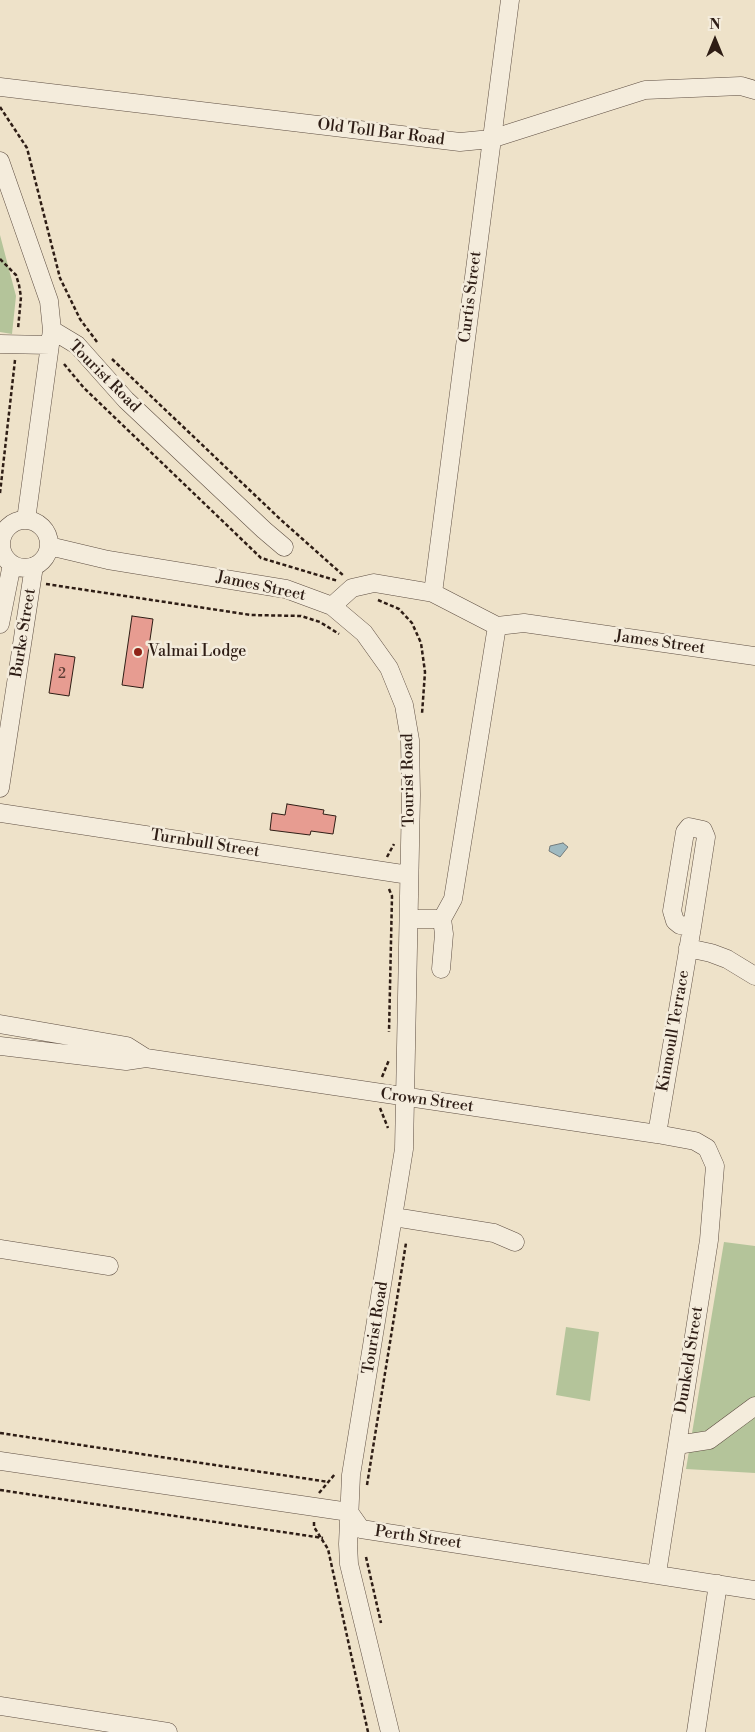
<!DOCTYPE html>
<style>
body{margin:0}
#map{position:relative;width:755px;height:1732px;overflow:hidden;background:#eee2c9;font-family:"Libre Bodoni",serif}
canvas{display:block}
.north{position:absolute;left:690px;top:15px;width:50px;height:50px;-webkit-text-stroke:4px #f4ecdc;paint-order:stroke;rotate:0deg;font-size:14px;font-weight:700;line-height:20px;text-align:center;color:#2e1d15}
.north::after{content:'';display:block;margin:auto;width:18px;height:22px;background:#2e1d15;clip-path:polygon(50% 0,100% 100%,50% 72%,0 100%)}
</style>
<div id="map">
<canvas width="755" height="1732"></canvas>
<div class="north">N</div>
</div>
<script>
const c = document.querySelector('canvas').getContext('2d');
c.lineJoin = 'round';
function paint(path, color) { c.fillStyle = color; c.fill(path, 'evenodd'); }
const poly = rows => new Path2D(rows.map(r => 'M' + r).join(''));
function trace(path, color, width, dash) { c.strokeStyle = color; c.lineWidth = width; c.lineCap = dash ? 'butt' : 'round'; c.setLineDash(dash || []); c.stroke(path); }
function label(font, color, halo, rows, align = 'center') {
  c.font = font + ' "Libre Bodoni",serif'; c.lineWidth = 5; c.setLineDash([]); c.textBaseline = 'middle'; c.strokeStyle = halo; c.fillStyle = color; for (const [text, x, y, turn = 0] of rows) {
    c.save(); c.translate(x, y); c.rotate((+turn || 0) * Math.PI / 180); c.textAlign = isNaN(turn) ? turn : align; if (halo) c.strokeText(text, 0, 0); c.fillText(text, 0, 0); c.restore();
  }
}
paint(poly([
 [0,235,16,296,12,334,0,332],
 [724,1242,755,1246,755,1473,686,1469],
 [566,1327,599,1332,590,1401,556,1395]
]), '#b4c49a');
const water = poly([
 [563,843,568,847,560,857,549,851,550,846,563,843]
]);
paint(water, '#9fbac1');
trace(water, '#727b7c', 1);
const building = poly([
 [132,616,153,619,143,688,122,685,132,616],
 [55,654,75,657,69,696,49,693,55,654],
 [287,804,324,810,323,814,336,816,333,834,311,831,310,835,270,830,272,813,285,815,287,804]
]);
paint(building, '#e79c91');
trace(building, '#2e1d15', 1);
const minor = poly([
 [0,87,460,142,491,139,645,90,741,86,755,90],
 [0,161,49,301,52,330,26,520],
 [52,330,77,345,126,400,264,530,284,547],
 [0,344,50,345],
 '1 544a24 24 0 1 1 48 0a24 24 0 1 1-48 0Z',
 [49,546,108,560,286,589,332,606,364,633,389,668,404,705,410,740,411,795,404,1149,351,1475,348,1544,349,1564,390,1732],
 [433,593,510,0],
 [332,606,352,588,374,583,433,593,497,626,524,623,755,656],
 [0,624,12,564],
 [0,788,34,566],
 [0,813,409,875],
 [409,919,442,919,453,899,497,626],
 [688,948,711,953,727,959,755,976],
 [441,969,444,934,442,919],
 [0,1024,127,1046,146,1058],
 [0,1046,126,1061,146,1058,657,1134,695,1141,707,1148,715,1166,709,1240,657,1573],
 [657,1134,692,927,706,837,703,830,689,827,685,832,672,911,675,921,680,925,692,927],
 [394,1217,494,1233,515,1242],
 [0,1249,109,1266],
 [677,1445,709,1440,755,1406],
 [0,1461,349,1512,361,1529,755,1590],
 [0,1706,168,1732],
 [696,1732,718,1584]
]);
trace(minor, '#5e4e42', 19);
trace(poly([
 [0,107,27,148,60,278,80,319,97,342],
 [0,259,16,275,19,285,21,297,18,329],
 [112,359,280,519,344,576],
 [64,364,84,388,261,558,338,581],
 [0,493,15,360],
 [46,584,251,615,301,616,320,622,339,634],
 [378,600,399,609,412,623,421,643,425,672,422,714],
 [387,857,394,844],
 [389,889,392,896,389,1032],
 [382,1077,389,1060],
 [380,1108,388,1128],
 [0,1433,329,1482],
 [367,1485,406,1243],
 [0,1490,323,1538],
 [319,1493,335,1474],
 [314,1522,314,1527,328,1549,368,1732],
 [366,1557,381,1623]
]), '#2e1d15', 2.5, [4, 2.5]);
trace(minor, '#f4ecdc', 18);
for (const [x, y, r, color] of [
 [138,652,5,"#8f2418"]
]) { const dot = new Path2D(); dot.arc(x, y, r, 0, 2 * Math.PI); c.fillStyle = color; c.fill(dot); trace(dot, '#f4ecdc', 2); }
label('14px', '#5c3d34', null, [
 ["2",62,675]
]);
label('16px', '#2e1d15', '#f4ecdc', [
 ["Old Toll Bar Road",381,133,7],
 ["Curtis Street",471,297,-83],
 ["Tourist Road",104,377,45],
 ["James Street",261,587,12],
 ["Burke Street",24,633,-81],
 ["James Street",660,643,8],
 ["Tourist Road",409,780,-91],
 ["Turnbull Street",205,844,9],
 ["Kinnoull Terrace",674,1031,-80],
 ["Crown Street",427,1101,8],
 ["Tourist Road",376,1328,-81],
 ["Dunkeld Street",690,1360,-81],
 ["Perth Street",418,1538,8]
]);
label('16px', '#2e1d15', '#f4ecdc', [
 ["Valmai Lodge",148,652]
], 'left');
</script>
